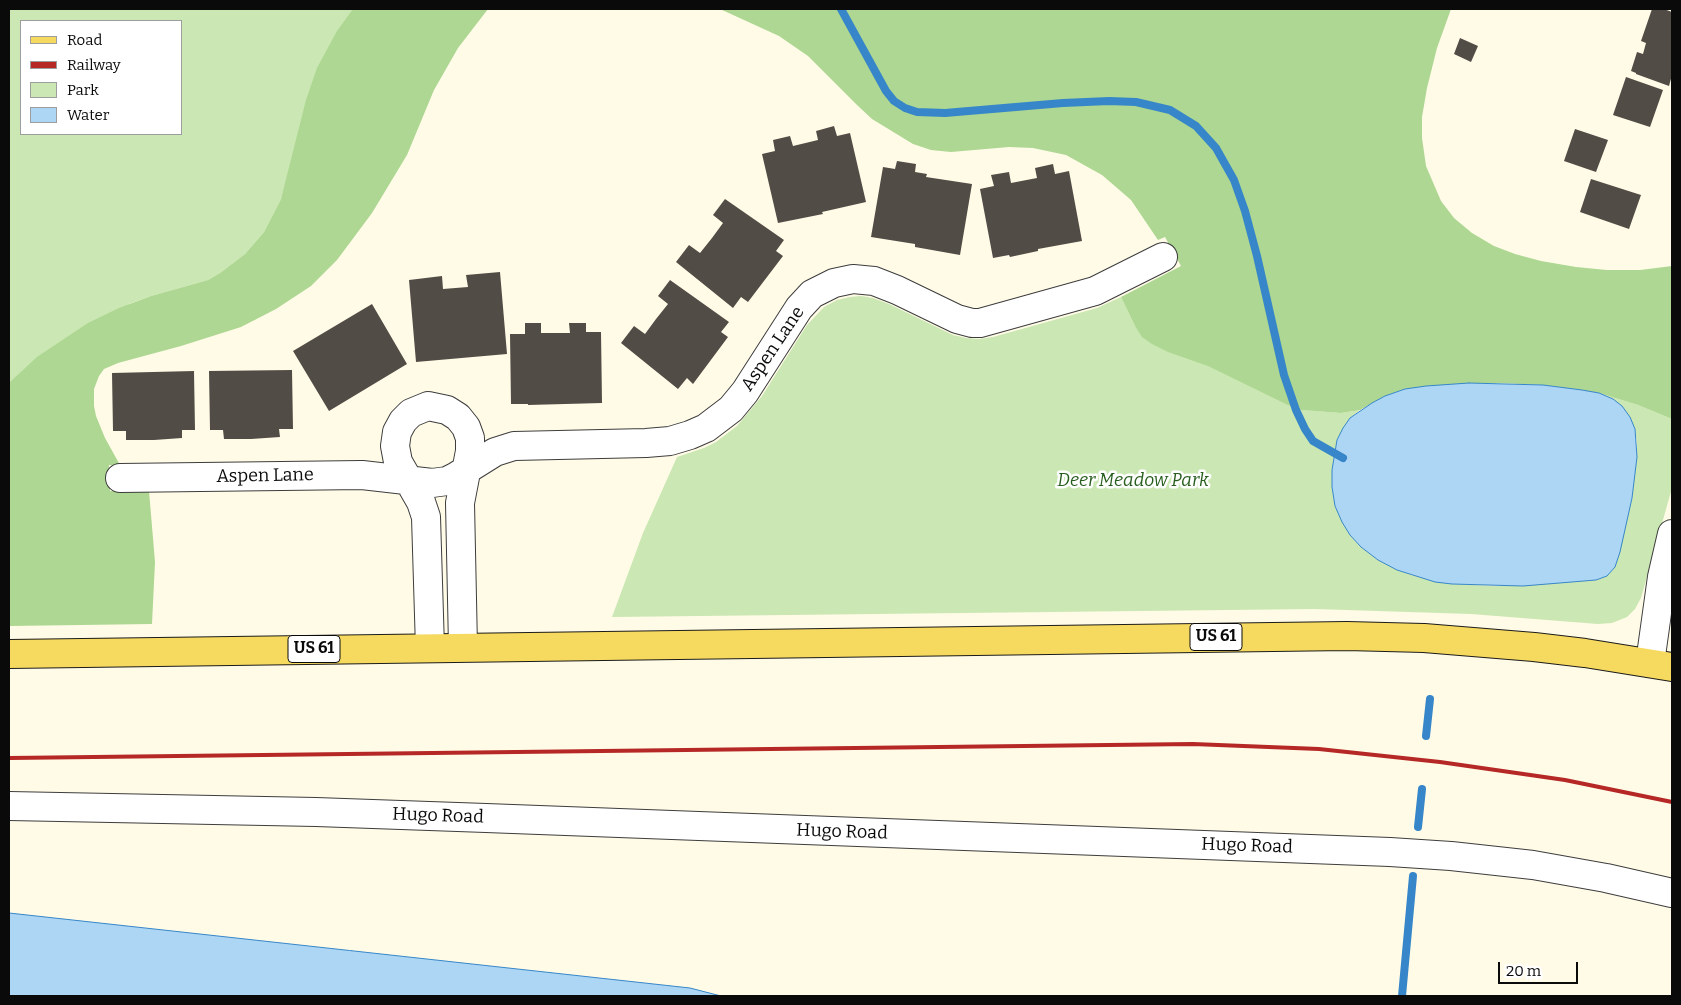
<!DOCTYPE html>
<style>
body{margin:0}
#map{position:relative;width:1681px;height:1005px;overflow:hidden;background:#fffbe7;font-family:Bitter,serif}
canvas{display:block}
.frame{position:absolute;inset:0;border:10px solid #0a0a0a;pointer-events:none}
.legend{position:absolute;left:20px;top:20px;width:162px;height:115px;box-sizing:border-box;background:#fff;border:1px solid #9d9d9d;margin:0;padding:6px 9px;list-style:none;font-size:15px;color:#0a0a0a}
.legend li{display:flex;align-items:center;gap:10px;height:25px}
.legend b{width:25px;border:1px solid #9d9d9d}
.scale{position:absolute;left:1498px;top:962px;width:80px;height:22px;box-sizing:border-box;border:2px solid #0a0a0a;border-top:0;padding-left:6px;font-size:15px;line-height:18px;white-space:nowrap;color:#0a0a0a;-webkit-text-stroke:4px #fff;paint-order:stroke}
</style>
<div id="map">
<canvas width="1681" height="1005"></canvas>
<div class="frame"></div>
<ul class="legend">
<li><b style="height:6px;background:#f6da60"></b>Road</li>
<li><b style="height:6px;background:#b52826"></b>Railway</li>
<li><b style="height:14px;background:#cbe7b3"></b>Park</li>
<li><b style="height:14px;background:#add6f4"></b>Water</li>
</ul>
<div class="scale">20 m</div>
</div>
<script>
const c = document.querySelector('canvas').getContext('2d');
c.lineJoin = 'round';
function paint(path, color) { c.fillStyle = color; c.fill(path, 'evenodd'); }
const poly = rows => new Path2D(rows.map(r => 'M' + r).join(''));
function trace(path, color, width, dash) { c.strokeStyle = color; c.lineWidth = width; c.lineCap = dash ? 'butt' : 'round'; c.setLineDash(dash || []); c.stroke(path); }
function label(font, color, halo, rows, align = 'center') {
  c.font = font + ' Bitter,serif'; c.lineWidth = 5; c.setLineDash([]); c.textBaseline = 'middle'; c.strokeStyle = halo; c.fillStyle = color; for (const [text, x, y, turn = 0] of rows) {
    c.save(); c.translate(x, y); c.rotate((+turn || 0) * Math.PI / 180); c.textAlign = isNaN(turn) ? turn : align; if (halo) c.strokeText(text, 0, 0); c.fillText(text, 0, 0); c.restore();
  }
}
paint(poly([
 [9,9,418,9,291,166,281,199,264,232,245,254,220,273,208,280,151,296,129,304,9,551],
 [21,21,181,21,181,134,21,134],
 [1441,9,1303,410,1341,413,1360,410,1350,418,1337,440,1332,470,1332,487,1335,506,1350,535,1361,547,1378,560,1397,570,1418,577,1452,584,1498,586,1596,580,1607,576,1615,567,1632,498,1637,457,1637,443,1635,429,1613,399,1599,393,1638,405,1672,419,1672,488,1641,598,1635,609,1627,617,1612,623,1598,624,1471,614,1315,609,612,617,643,533,677,457,704,448,716,442,737,426,762,396,807,325,824,307,837,300,850,297,861,296,873,298,889,304,953,335,966,338,979,339,993,337,1097,308,1121,297,1135,326]
]), '#cbe7b3');
paint(poly([
 [353,9,488,9,458,48,434,90,407,155,372,213,337,260,311,286,276,309,241,327,181,346,118,363,104,369,99,376,94,389,94,406,96,416,105,438,120,465,109,465,110,491,149,491,155,562,152,624,9,626,9,383,37,357,88,323,119,308,151,296,208,280,220,273,245,254,264,232,281,199,306,100,317,68,337,31],
 [720,9,1451,9,1437,48,1427,88,1422,117,1422,138,1426,166,1441,201,1454,218,1472,233,1494,246,1515,254,1541,261,1576,267,1607,270,1640,270,1672,266,1672,419,1638,405,1599,393,1543,385,1499,383,1445,385,1405,389,1385,396,1360,410,1341,413,1302,410,1288,405,1208,366,1168,352,1152,344,1142,337,1135,326,1121,297,1181,266,1165,237,1158,240,1131,200,1102,175,1066,155,1033,148,1009,147,951,152,931,150,913,144,872,119,856,104,808,56,779,36]
]), '#add792');
const water = poly([
 [1469,383,1543,385,1582,390,1599,393,1613,399,1622,406,1630,417,1635,429,1637,457,1632,498,1620,552,1615,567,1607,576,1596,580,1523,586,1452,584,1435,582,1397,570,1378,560,1361,547,1350,535,1342,522,1335,506,1332,487,1332,470,1337,440,1343,428,1350,418,1372,403,1385,396,1405,389,1426,386,1469,383],
 [9,913,690,988,721,996,9,996,9,913]
]);
paint(water, '#add6f4');
trace(water, '#3686c9', 1);
trace(poly([
 [841,9,886,91,894,101,905,108,917,112,945,113,1063,103,1109,101,1136,102,1170,110,1196,126,1216,148,1234,180,1245,211,1257,256,1284,375,1296,410,1305,429,1313,441,1343,458],
 [1426,736,1430,699],
 [1418,827,1422,789],
 [1402,996,1413,876]
]), '#3686c9', 8);
paint(poly([
 [1652,9,1664,9,1672,12,1672,75,1669,86,1636,74,1636,73,1631,71,1637,52,1643,54,1646,43,1641,41],
 [1460,38,1478,46,1471,62,1454,54],
 [1626,77,1663,90,1650,127,1613,115],
 [834,126,837,136,850,133,866,202,822,212,823,214,778,223,762,154,775,151,773,140,790,136,793,146,818,140,816,131],
 [1575,129,1608,140,1596,172,1564,161],
 [897,161,916,164,915,172,927,174,926,177,972,184,960,255,915,247,915,244,871,237,883,167,895,169],
 [1053,164,1055,174,1069,171,1082,241,1038,249,1038,251,1010,257,1009,255,993,258,980,189,994,186,991,175,1009,172,1011,183,1037,178,1035,168],
 [1591,179,1641,195,1629,229,1580,212],
 [725,199,784,240,776,251,783,256,748,302,741,297,733,308,676,262,689,245,700,253,712,238,723,223,713,215],
 [500,272,507,354,416,362,409,280,442,276,443,289,468,287,466,275],
 [670,280,729,322,721,332,728,337,693,384,687,378,678,389,621,343,634,326,645,334,656,319,668,304,658,296],
 [372,304,407,364,329,411,293,351],
 [525,323,541,323,541,333,570,333,569,323,586,323,586,332,601,332,602,403,528,405,528,404,511,404,510,334,525,334],
 [292,370,293,429,279,429,280,437,251,439,224,439,223,430,210,430,209,371],
 [194,371,195,430,182,430,182,438,154,440,126,440,126,431,113,431,112,373]
]), '#524c46');
const minor = poly([
 [120,478,362,475,432,483,447,481,455,477,495,452,514,446,646,443,670,441,690,435,706,428,731,409,745,392,799,308,812,294,834,283,853,279,874,281,897,290,957,319,972,323,980,323,1095,291,1163,257],
 [430,648,426,517,421,502,398,462,395,446,397,432,403,421,411,413,428,406,447,410,458,417,466,427,470,438,470,451,460,503,463,647],
 [1650,663,1662,577,1672,534]
]);
const tertiary = poly([
 [9,806,316,812,486,818,1390,852,1451,856,1533,865,1606,878,1672,893]
]);
const primary = poly([
 [9,654,1347,636,1424,638,1534,647,1585,653,1672,667]
]);
trace(minor, '#3d3d3d', 30);
trace(tertiary, '#3d3d3d', 30);
trace(primary, '#1b1b1b', 30);
trace(minor, '#fff', 28);
trace(tertiary, '#fff', 28);
trace(primary, '#f6da60', 28);
trace(poly([
 [9,758,1193,744,1319,749,1440,762,1565,780,1672,802]
]), '#b52826', 4);
for (const [x, y, w] of [
 [1216,637,52],
 [314,649,52]
]) { const box = new Path2D(); box.roundRect(x - w / 2, y - 13.5, w, 27, 4); c.fillStyle = '#fff'; c.fill(box); trace(box, '#0a0a0a', 1); }
label('bold 16px', '#0a0a0a', null, [
 ["US 61",1216,637],
 ["US 61",314,649]
]);
label('18px', '#0a0a0a', '#fff', [
 ["Aspen Lane",773,349,-56],
 ["Aspen Lane",265,476,-1],
 ["Hugo Road",438,816,2],
 ["Hugo Road",842,832,2],
 ["Hugo Road",1247,846,2]
]);
label('italic 18px', '#275e1d', '#fff', [
 ["Deer Meadow Park",1133,481]
]);
</script>
